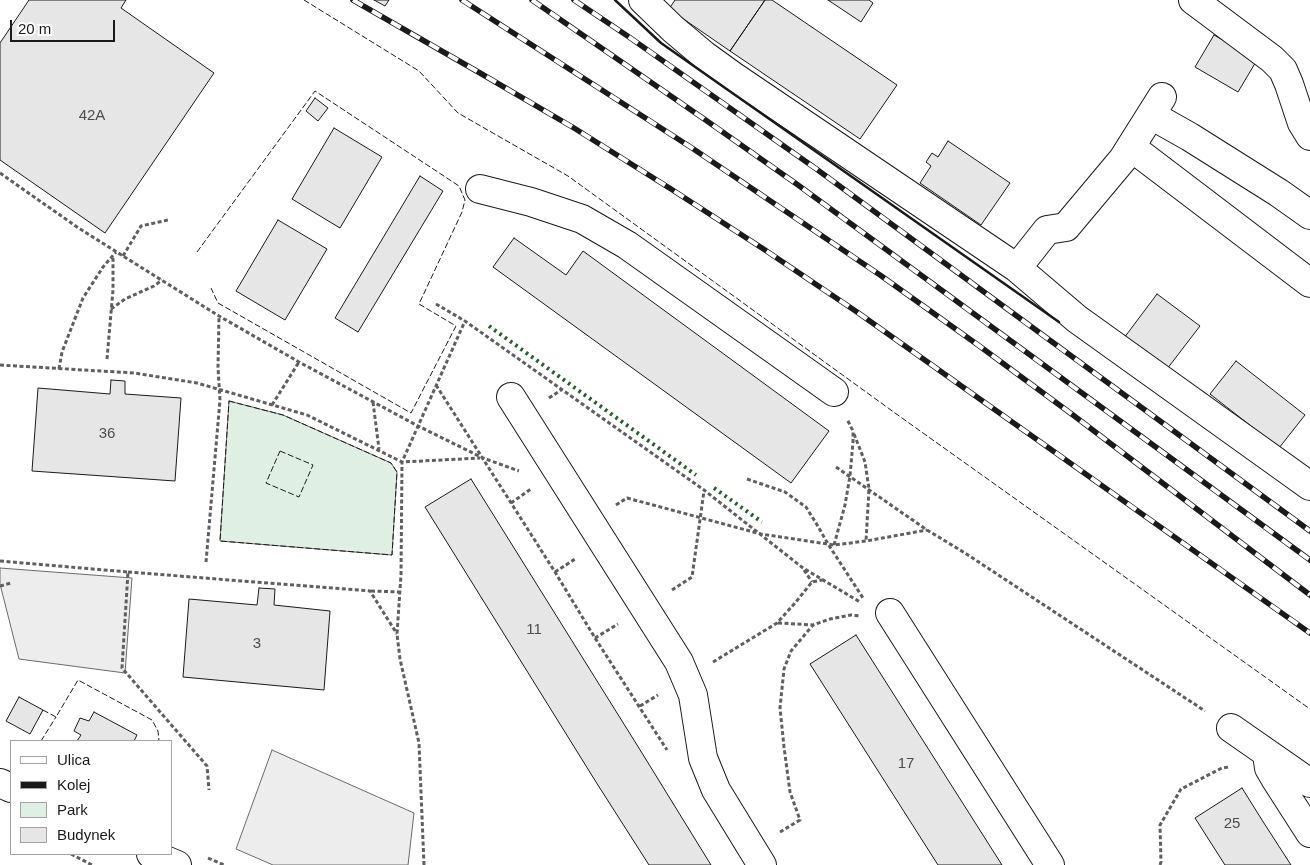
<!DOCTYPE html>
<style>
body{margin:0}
#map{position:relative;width:1310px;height:865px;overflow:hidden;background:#fff;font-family:Helvetica,sans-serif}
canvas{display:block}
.legend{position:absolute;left:10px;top:740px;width:162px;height:115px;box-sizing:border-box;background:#fff;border:1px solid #a3a3a3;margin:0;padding:6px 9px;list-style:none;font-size:15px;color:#1a1a1a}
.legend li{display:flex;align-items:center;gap:10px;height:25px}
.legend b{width:25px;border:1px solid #a3a3a3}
.scale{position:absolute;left:10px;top:20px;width:105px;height:22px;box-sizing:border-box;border:2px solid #1a1a1a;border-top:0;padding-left:6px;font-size:15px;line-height:18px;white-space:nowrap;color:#1a1a1a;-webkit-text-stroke:4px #fff;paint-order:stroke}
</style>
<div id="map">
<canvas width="1310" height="865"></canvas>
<ul class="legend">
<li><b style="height:6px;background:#fff"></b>Ulica</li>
<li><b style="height:6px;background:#1a1a1a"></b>Kolej</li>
<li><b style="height:14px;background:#e0efe3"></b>Park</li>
<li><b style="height:14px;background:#e6e6e6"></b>Budynek</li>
</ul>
<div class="scale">20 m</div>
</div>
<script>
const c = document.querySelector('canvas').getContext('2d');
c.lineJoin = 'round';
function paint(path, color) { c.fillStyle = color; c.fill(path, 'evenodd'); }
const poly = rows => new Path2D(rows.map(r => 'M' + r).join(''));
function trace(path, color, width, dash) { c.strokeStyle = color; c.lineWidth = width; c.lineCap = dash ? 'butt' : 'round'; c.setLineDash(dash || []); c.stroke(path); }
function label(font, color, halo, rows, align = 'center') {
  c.font = font + ' Helvetica,sans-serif'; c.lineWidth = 4; c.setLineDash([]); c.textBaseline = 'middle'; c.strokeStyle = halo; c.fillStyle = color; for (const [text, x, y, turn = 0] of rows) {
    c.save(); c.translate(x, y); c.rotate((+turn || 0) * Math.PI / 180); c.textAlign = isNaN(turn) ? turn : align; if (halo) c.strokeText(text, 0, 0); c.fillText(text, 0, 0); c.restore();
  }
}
const green = poly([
 [229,401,283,415,391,463,397,472,392,555,220,541,229,401]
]);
paint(green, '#e0efe3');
trace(green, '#6a6a6a', 1);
const parking = poly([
 [0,568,132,578,125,673,19,659,0,584,0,568],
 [272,750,414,813,408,865,273,865,236,849,272,750]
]);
paint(parking, '#ededed');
trace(parking, '#6a6a6a', 1);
const building = poly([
 [29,0,126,0,121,8,214,73,105,233,0,160,0,43,29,0],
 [374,0,389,0,385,6,374,0],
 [675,0,765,0,730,51,669,9,675,0],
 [765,0,772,0,897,85,860,139,730,51,765,0],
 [828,0,869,0,873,3,861,22,828,0],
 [1214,35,1257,60,1238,92,1195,67,1214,35],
 [315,98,328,108,318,121,306,111,315,98],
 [334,128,382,157,340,228,292,199,334,128],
 [948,141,1010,183,981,225,920,183,931,166,926,162,932,153,938,157,948,141],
 [420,176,443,191,358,332,335,318,420,176],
 [278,220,327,249,285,320,236,291,278,220],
 [514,238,566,275,583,251,829,431,791,483,493,267,514,238],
 [1157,294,1200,326,1167,369,1124,338,1157,294],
 [1236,361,1305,415,1279,448,1210,394,1236,361],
 [111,380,125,381,125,394,181,398,175,481,32,471,38,388,110,394,111,380],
 [471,479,642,753,711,865,649,865,596,782,425,507,471,479],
 [259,588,275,589,274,605,330,611,324,690,183,677,189,599,257,605,259,588],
 [856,635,1002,865,938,865,810,664,856,635],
 [19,697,43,710,30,734,6,721,19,697],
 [94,712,137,735,134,741,77,741,81,735,74,731,80,718,89,721,94,712],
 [1242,788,1262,820,1291,865,1225,865,1195,818,1242,788]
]);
paint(building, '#e6e6e6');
trace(building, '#1a1a1a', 1);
const minor = poly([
 [643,0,673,29,704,55,733,76,1017,268,1077,319,1310,486],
 [1193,0,1272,59,1283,70,1289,84,1302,123,1310,136],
 [1151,115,1190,137,1279,193,1310,215],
 [1131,147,1310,283],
 [480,189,531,202,582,219,627,245,834,392],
 [1017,268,1047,230,1066,227,1123,159,1162,97],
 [511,397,679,662,693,695,703,758,716,790,762,865],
 [890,613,1050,865],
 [1231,728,1310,783],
 [1267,754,1269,768,1276,780,1310,833],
 [0,783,11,788],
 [151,854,177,865]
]);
trace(minor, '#1a1a1a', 30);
trace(poly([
 [0,173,77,227,123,256,219,316,299,362,418,426,483,458,519,471],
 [123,256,141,226,168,220],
 [436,304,465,321,704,490,803,568,860,602],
 [111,309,125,299,154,286,162,280],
 [107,359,113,290,113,257],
 [0,365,134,373,197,383,307,415,402,462,480,458],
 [59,369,62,352,83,298,103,267,116,252],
 [436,385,555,572,595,638,667,750],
 [549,398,561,390],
 [373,402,379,449],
 [272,405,299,362],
 [854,434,865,462,869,489,866,541],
 [836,467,927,530,965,553,1205,711],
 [747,479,785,492,806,507,816,523,828,544,863,598],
 [511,503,531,489],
 [616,505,627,498,761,534,834,545,866,541,927,530],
 [834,545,845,505,850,476,853,442,853,431,847,419],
 [0,561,128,572,122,668,207,766,209,790],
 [206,562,220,400,218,367,219,316],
 [804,570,812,582],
 [128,572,370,591,397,634],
 [555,572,575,559],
 [0,586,11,583],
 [672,590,692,577,704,491],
 [371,591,400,592],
 [778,623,813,625,830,619,851,615,860,616],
 [595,638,618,624],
 [713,662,777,623,795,603,812,582,822,580],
 [640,706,658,695],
 [780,832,800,820,790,792,784,747,780,708,784,669,791,651,813,625],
 [71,854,92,865],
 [208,858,224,865],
 [424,865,419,743,400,659,397,634,401,575,402,462,465,321],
 [1160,865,1161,862,1160,825,1181,789,1222,768,1229,767]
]), '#5f5f5f', 3, [4, 2.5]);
trace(minor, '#fff', 28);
const rail = poly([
 [353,0,480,73,574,128,671,189,765,250,857,312,1310,633],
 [462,0,692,148,880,275,978,345,1073,415,1310,595],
 [532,0,707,121,798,185,1310,560],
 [574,0,629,37,815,168,1310,531]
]);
trace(rail, '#1a1a1a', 5.5);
trace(rail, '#fff', 4, [11]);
trace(poly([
 [489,326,696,475],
 [714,488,762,522]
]), '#2b5a34', 4, [2.5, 4]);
trace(poly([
 [304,0,419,71,458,113,568,176,895,413,1310,709],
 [197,252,315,91,459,186,465,200,462,212,419,304,456,326,411,413,218,303,211,288],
 [229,401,283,415,391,463,397,472,392,555,220,541,229,401],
 [280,451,313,465,299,497,266,483,280,451],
 [43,710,56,717,78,680,152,720,158,731,159,741],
 [41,741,56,717]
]), '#1a1a1a', 1, [6, 2.5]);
trace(poly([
 [615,0,661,43,1059,322]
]), '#1a1a1a', 2.5);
label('15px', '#4d4d4d', null, [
 ["42A",92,116],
 ["36",107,434],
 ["11",534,630],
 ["3",257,644],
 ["17",906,764],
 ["25",1232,824]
]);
</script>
